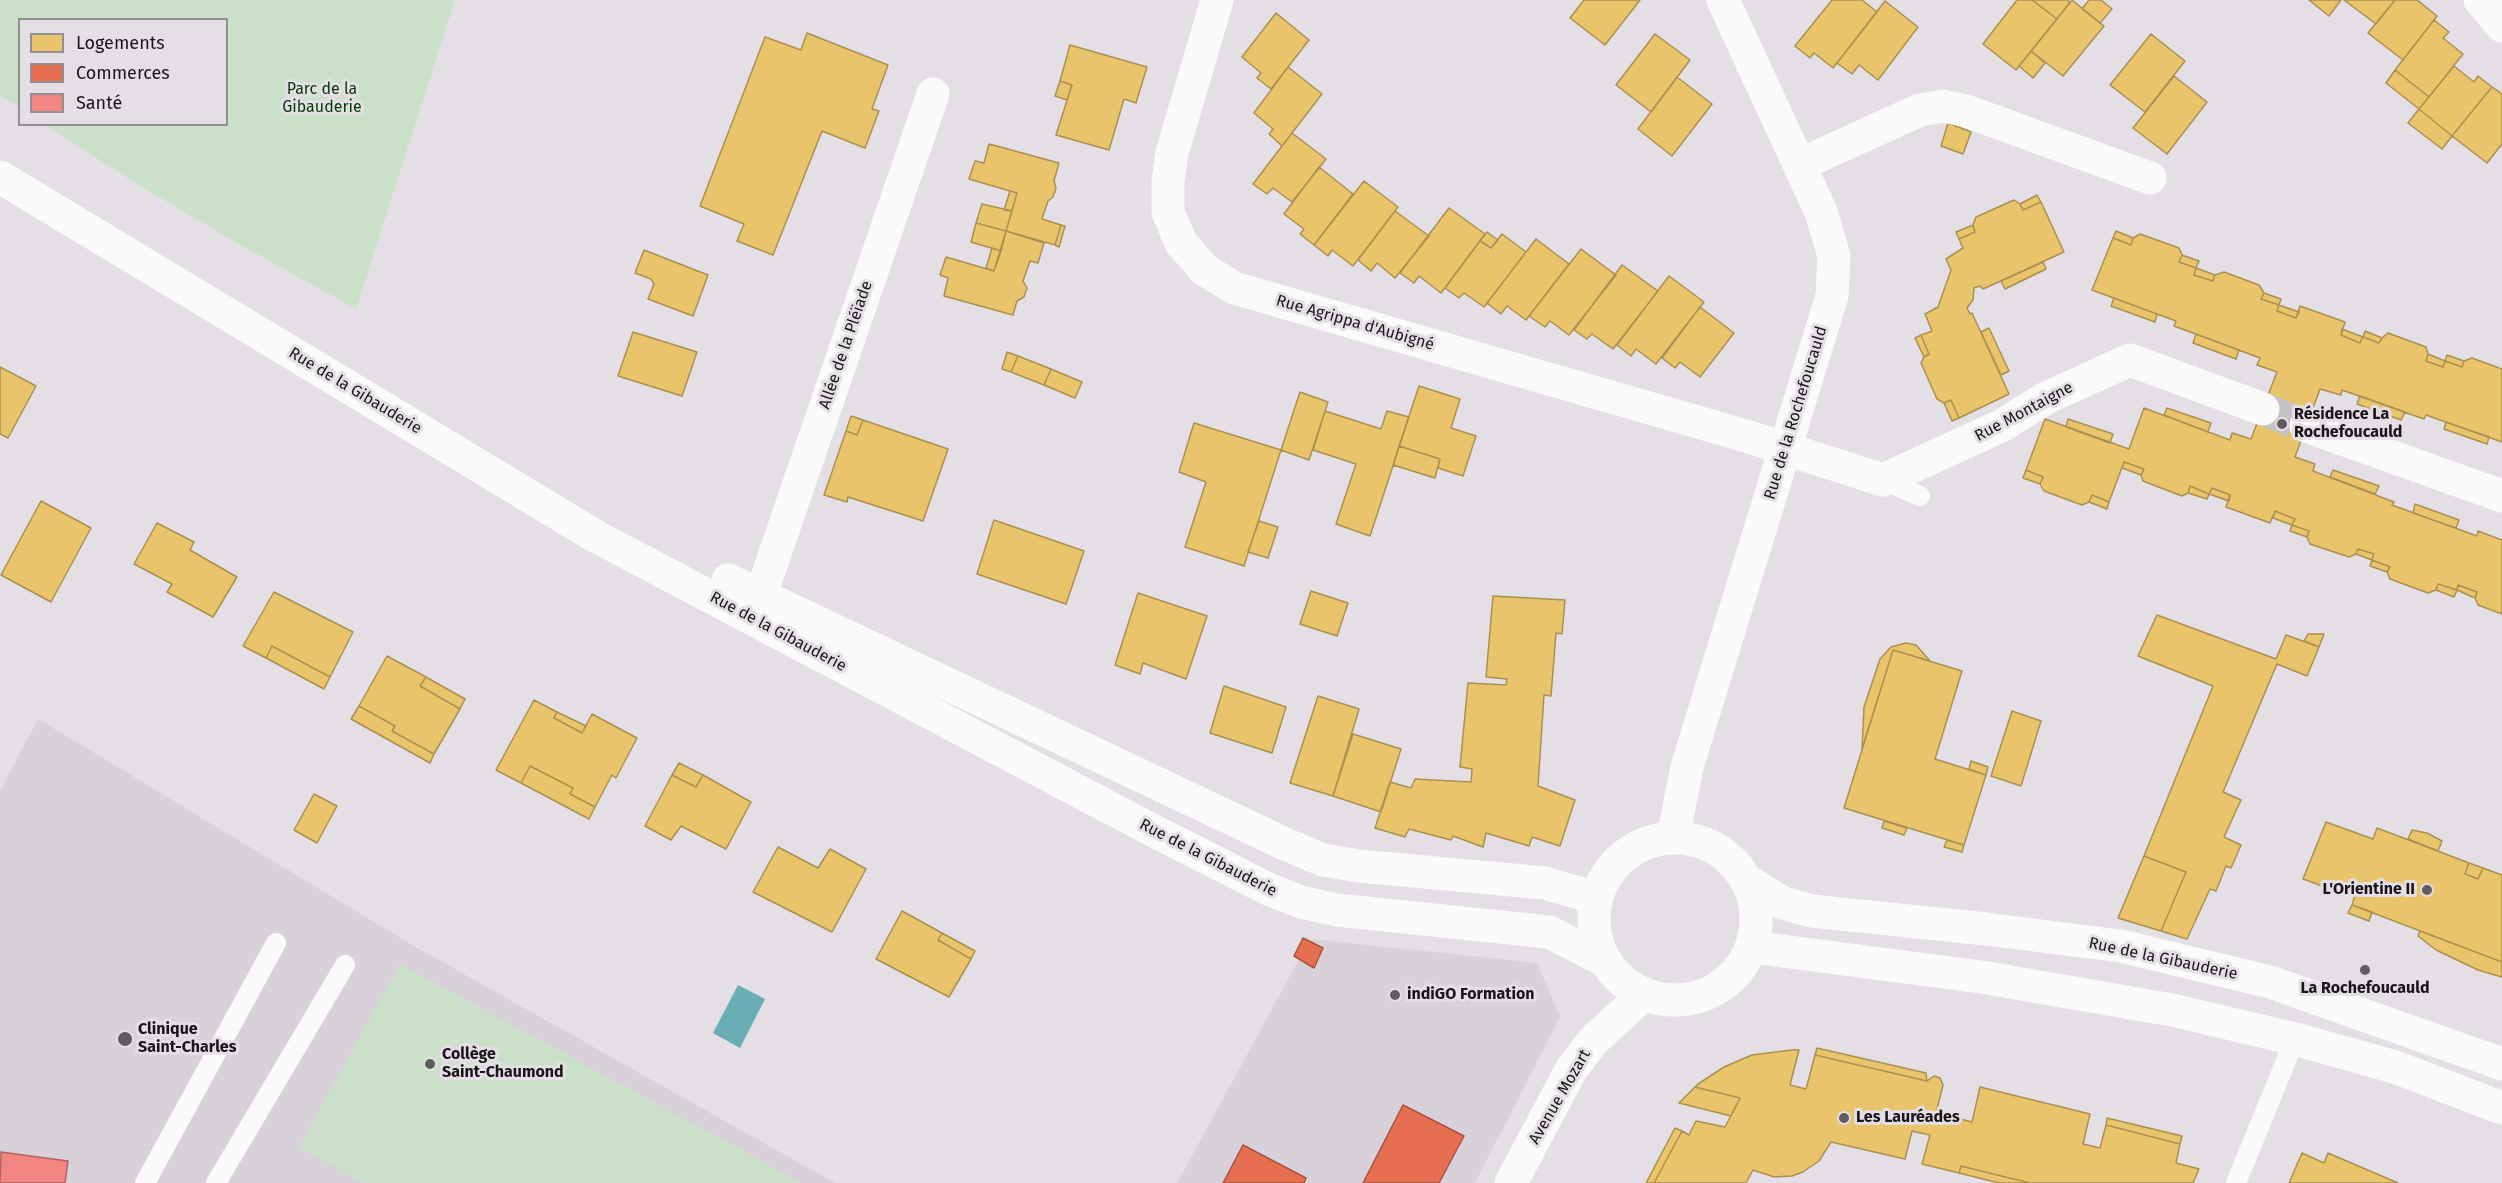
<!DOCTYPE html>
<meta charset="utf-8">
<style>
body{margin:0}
#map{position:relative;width:2502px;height:1183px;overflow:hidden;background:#e3dfe4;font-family:"Fira Sans",sans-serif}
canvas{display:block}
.legend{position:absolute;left:18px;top:18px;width:210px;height:108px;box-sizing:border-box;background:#e4dee5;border:2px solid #928e93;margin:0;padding:8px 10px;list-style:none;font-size:18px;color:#181618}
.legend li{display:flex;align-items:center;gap:12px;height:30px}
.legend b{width:30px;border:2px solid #928e93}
</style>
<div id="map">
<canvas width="2502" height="1183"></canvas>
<ul class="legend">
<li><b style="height:16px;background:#e9c46a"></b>Logements</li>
<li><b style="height:16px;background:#e76f51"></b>Commerces</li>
<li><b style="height:16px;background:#f28482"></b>Santé</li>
</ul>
</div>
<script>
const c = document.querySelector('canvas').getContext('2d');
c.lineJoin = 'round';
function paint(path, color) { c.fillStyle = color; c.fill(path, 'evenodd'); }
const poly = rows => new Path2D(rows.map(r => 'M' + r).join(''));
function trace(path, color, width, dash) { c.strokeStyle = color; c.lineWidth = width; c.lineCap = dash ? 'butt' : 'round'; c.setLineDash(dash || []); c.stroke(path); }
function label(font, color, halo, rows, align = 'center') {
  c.font = font + ' "Fira Sans",sans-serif'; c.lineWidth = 6; c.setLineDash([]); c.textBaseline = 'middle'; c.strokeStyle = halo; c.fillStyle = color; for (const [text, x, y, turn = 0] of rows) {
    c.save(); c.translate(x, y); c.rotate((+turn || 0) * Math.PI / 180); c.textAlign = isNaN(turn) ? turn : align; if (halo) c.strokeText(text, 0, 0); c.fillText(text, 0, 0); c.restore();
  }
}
paint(poly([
 [38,719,414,946,835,1183,0,1183,0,791],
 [1310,939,1537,963,1560,1017,1475,1183,1177,1183]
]), '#d9d1da');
paint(poly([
 [0,0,455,0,356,309,237,243,129,179,46,125,226,124,226,20,20,20,19,107,0,96],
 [400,964,769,1165,801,1183,364,1183,299,1147]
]), '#cae0c8');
paint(poly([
 [738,985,765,999,740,1048,713,1033]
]), '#69aeb4');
const homes = poly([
 [1584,0,1640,0,1605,45,1570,18,1584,0],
 [1832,0,1862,0,1877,12,1833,68,1814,53,1810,58,1795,46,1832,0],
 [2017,0,2032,0,2057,19,2016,70,1983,44,2017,0],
 [2032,0,2067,0,2070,2,2057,19,2032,0],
 [2072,0,2104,26,2063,76,2031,51,2072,0],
 [2089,0,2101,0,2112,9,2100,23,2082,9,2089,0],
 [2309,0,2341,0,2329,16,2309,0],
 [2344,0,2395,0,2376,24,2344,0],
 [2395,0,2417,0,2437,16,2403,60,2368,33,2395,0],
 [1885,1,1918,27,1878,80,1859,65,1852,74,1837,63,1885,1],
 [1276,13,1309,40,1271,89,1257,78,1261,73,1242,57,1276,13],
 [2434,20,2449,32,2443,38,2463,54,2429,97,2395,70,2434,20],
 [807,33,888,65,872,109,879,111,865,148,822,131,773,255,737,241,744,224,700,206,765,37,801,50,807,33],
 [1655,34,1690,60,1651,112,1616,85,1655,34],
 [2151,34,2185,61,2145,112,2110,85,2151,34],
 [1070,45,1147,67,1136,103,1124,99,1109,150,1056,135,1072,85,1060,81,1070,45],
 [2031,51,2045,63,2033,78,2019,66,2031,51],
 [2454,66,2474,82,2478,76,2492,87,2452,136,2419,109,2454,66],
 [1288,67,1322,94,1282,146,1269,134,1273,129,1254,113,1288,67],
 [2395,70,2429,97,2419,109,2386,83,2395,70],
 [2174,76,2207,102,2167,154,2133,128,2174,76],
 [1677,77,1712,104,1672,156,1638,129,1677,77],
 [1060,81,1072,85,1067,100,1055,96,1060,81],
 [2492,87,2502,94,2502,144,2487,163,2452,136,2492,87],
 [2419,109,2452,136,2442,149,2408,123,2419,109],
 [1948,123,1971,132,1963,154,1941,146,1948,123],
 [1292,133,1326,159,1292,202,1273,188,1267,194,1253,184,1292,133],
 [989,144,1059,163,1054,181,1056,188,1053,197,1048,201,1042,219,1061,225,1055,245,1006,231,1017,193,969,179,975,161,984,163,989,144],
 [1319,167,1353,194,1314,245,1300,234,1304,229,1284,214,1319,167],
 [1364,181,1398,207,1353,266,1332,250,1328,256,1314,245,1364,181],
 [1010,191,1017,193,1012,211,1004,210,1010,191],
 [2037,195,2041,202,2023,210,2020,204,2037,195],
 [2014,200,2020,204,2023,210,2041,202,2064,252,1983,289,1980,286,1974,288,1973,300,1967,308,1970,314,1972,313,2009,394,1959,418,1951,400,1944,403,1937,399,1921,363,1924,357,1929,354,1921,335,1932,331,1925,314,1938,307,1951,270,1946,259,1963,248,1959,239,1975,232,1973,225,1976,217,2014,200],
 [982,204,1012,211,1006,231,976,223,982,204],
 [1449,208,1485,234,1441,293,1419,276,1414,283,1400,273,1449,208],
 [1395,211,1429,236,1395,278,1377,263,1371,271,1358,260,1395,211],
 [976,223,1006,231,1001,251,971,242,976,223],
 [1061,225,1065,226,1059,247,1055,245,1061,225],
 [1973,225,1975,232,1959,239,1956,232,1973,225],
 [1006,231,1044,243,1038,263,1030,261,1023,281,1027,288,1024,297,1017,301,1013,315,944,296,948,278,940,275,946,257,994,271,1006,231],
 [2116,231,2133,238,2131,245,2113,238,2116,231],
 [1487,232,1498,240,1491,248,1480,241,1487,232],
 [1502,234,1526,252,1484,307,1464,293,1459,298,1445,288,1480,241,1491,248,1502,234],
 [2140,234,2179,248,2182,255,2179,262,2196,268,2194,275,2213,281,2215,275,2224,272,2259,285,2264,293,2261,299,2279,305,2277,311,2296,318,2300,306,2345,322,2341,335,2360,343,2363,337,2379,343,2382,338,2388,333,2426,347,2428,354,2426,361,2443,367,2445,361,2462,367,2464,361,2472,358,2502,369,2502,442,2426,415,2424,419,2342,390,2341,395,2320,389,2295,457,2315,464,2313,471,2394,502,2392,505,2477,536,2478,531,2502,540,2502,614,2478,605,2475,598,2477,592,2458,585,2457,590,2438,584,2436,590,2428,593,2390,579,2387,572,2390,567,2372,560,2374,554,2358,549,2356,554,2349,557,2310,544,2307,537,2309,531,2292,525,2295,519,2275,511,2270,523,2226,507,2230,495,2212,488,2209,494,2190,486,2188,493,2182,496,2143,481,2141,475,2144,469,2124,462,2109,502,2092,495,2089,502,2082,505,2044,491,2040,484,2043,477,2026,470,2045,419,2129,449,2144,408,2230,440,2232,433,2251,439,2277,372,2257,365,2260,358,2174,326,2176,321,2092,290,2113,238,2131,245,2133,238,2140,234],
 [1536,239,1569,264,1526,320,1507,306,1501,314,1487,303,1536,239],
 [992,248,1001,251,994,271,986,268,992,248],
 [1581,249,1616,275,1569,335,1550,321,1545,327,1529,316,1581,249],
 [644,250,708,275,693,316,648,299,654,284,651,279,635,273,644,250],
 [2182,255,2199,261,2196,268,2179,262,2182,255],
 [2043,262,2046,269,2005,289,2001,281,2043,262],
 [1622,265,1658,291,1613,349,1592,334,1587,339,1574,330,1622,265],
 [2196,268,2215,275,2213,281,2194,275,2196,268],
 [1669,276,1704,302,1656,364,1636,349,1631,356,1617,345,1669,276],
 [2264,293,2281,299,2279,305,2261,299,2264,293],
 [2114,298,2157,314,2155,322,2111,306,2114,298],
 [2279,305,2299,312,2296,318,2277,311,2279,305],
 [1700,307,1734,333,1700,377,1680,362,1675,368,1662,358,1700,307],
 [1989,328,2009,371,2001,375,1981,332,1989,328],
 [2342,329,2363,337,2360,343,2341,335,2342,329],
 [2365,331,2382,338,2379,343,2363,337,2365,331],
 [633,332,697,352,682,396,618,376,633,332],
 [2196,334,2239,350,2236,359,2193,343,2196,334],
 [1921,335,1929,354,1924,357,1915,338,1921,335],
 [1007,352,1018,356,1011,372,1002,369,1007,352],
 [2428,354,2445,361,2443,367,2426,361,2428,354],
 [2447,355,2464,361,2462,367,2445,361,2447,355],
 [1018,356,1051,369,1044,385,1011,372,1018,356],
 [0,367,36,386,8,438,0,434,0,367],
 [1051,369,1082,382,1075,398,1044,385,1051,369],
 [1419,386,1460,399,1451,428,1476,436,1463,476,1438,468,1440,459,1399,446,1419,386],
 [1300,392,1328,402,1309,460,1281,450,1300,392],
 [2360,396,2405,412,2401,420,2357,404,2360,396],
 [1951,400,1959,418,1952,421,1944,403,1951,400],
 [2167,408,2211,423,2208,432,2164,415,2167,408],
 [1325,411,1381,429,1387,411,1409,417,1370,536,1336,524,1356,464,1313,450,1325,411],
 [851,416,863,420,857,435,846,431,851,416],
 [2068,419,2113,434,2110,443,2066,427,2068,419],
 [863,420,948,449,923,521,848,497,847,502,824,495,846,431,857,435,863,420],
 [2446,422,2489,437,2487,444,2444,429,2446,422],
 [1194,423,1281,450,1244,566,1185,547,1206,482,1179,472,1194,423],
 [1399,446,1440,459,1435,478,1393,465,1399,446],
 [2124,462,2144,469,2141,475,2122,468,2124,462],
 [2026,470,2043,477,2040,484,2023,478,2026,470],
 [2333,470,2379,486,2375,494,2330,477,2333,470],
 [2190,486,2209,494,2207,499,2188,493,2190,486],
 [2212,488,2230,495,2229,501,2209,494,2212,488],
 [2092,495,2109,502,2107,509,2089,502,2092,495],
 [41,501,91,528,51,602,1,575,41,501],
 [2415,504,2459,520,2456,528,2413,513,2415,504],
 [2275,511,2295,519,2292,525,2273,518,2275,511],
 [994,520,1084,551,1066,604,977,574,994,520],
 [1259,521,1278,527,1268,558,1248,552,1259,521],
 [157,523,194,542,190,550,237,577,213,617,167,592,172,584,134,564,157,523],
 [2292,525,2309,531,2307,537,2290,531,2292,525],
 [2358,549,2374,554,2372,560,2356,554,2358,549],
 [2372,560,2390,567,2387,572,2370,566,2372,560],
 [2438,584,2457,590,2454,597,2436,590,2438,584],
 [2458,585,2477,592,2475,598,2457,590,2458,585],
 [1311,591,1348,603,1337,636,1300,624,1311,591],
 [274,592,353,632,330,677,272,646,266,658,243,646,274,592],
 [1138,593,1207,616,1186,679,1143,663,1140,674,1115,665,1138,593],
 [1493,596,1565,600,1562,634,1556,633,1551,696,1544,695,1538,786,1575,800,1560,846,1532,837,1529,846,1486,833,1483,847,1453,836,1451,840,1409,829,1405,837,1375,828,1390,782,1411,788,1415,779,1471,782,1472,769,1460,767,1468,683,1506,685,1507,679,1486,677,1493,596],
 [2157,615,2276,659,2286,635,2319,647,2307,676,2277,664,2223,792,2241,800,2224,837,2241,845,2231,868,2226,866,2216,891,2210,889,2187,939,2161,931,2186,872,2144,856,2213,686,2138,656,2157,615],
 [2308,634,2324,634,2319,647,2304,641,2308,634],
 [1906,643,1916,645,1930,661,1893,650,1862,749,1864,707,1880,659,1891,647,1906,643],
 [272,646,330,677,324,689,266,658,272,646],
 [1893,650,1962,671,1935,759,1986,775,1964,845,1844,808,1893,650],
 [387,656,426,677,420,686,460,709,434,754,392,731,395,726,359,706,387,656],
 [426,677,465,699,460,709,420,686,426,677],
 [1224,686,1286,707,1272,753,1210,733,1224,686],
 [1318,696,1359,709,1333,796,1290,783,1318,696],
 [534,700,557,712,554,718,582,733,592,714,637,738,616,778,612,775,595,807,570,794,573,788,530,766,521,783,496,770,534,700],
 [359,706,395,726,392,731,434,754,430,763,351,719,359,706],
 [2012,711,2041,721,2021,786,1991,776,2012,711],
 [557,712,586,726,582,733,554,718,557,712],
 [1353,734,1401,749,1381,812,1333,796,1353,734],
 [1971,761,1988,767,1986,775,1969,769,1971,761],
 [679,763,703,775,696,787,672,775,679,763],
 [530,766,573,788,570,794,595,807,589,819,521,783,530,766],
 [672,775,696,787,703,775,751,802,726,849,681,826,671,840,645,826,672,775],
 [314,794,337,806,317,843,294,830,314,794],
 [1884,821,1907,828,1904,835,1882,828,1884,821],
 [2326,822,2373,839,2377,828,2469,863,2465,874,2478,879,2483,868,2502,875,2502,962,2352,905,2356,892,2347,888,2344,894,2303,879,2326,822],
 [2412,830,2427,833,2442,841,2438,851,2408,839,2412,830],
 [1947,840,1964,845,1962,852,1944,847,1947,840],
 [778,847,818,868,830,849,866,869,832,932,753,892,778,847],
 [2144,856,2186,872,2161,931,2118,918,2144,856],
 [2469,863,2483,868,2478,879,2465,874,2469,863],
 [2352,905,2372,912,2369,921,2348,913,2352,905],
 [902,911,942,933,938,940,971,959,949,997,876,959,902,911],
 [2420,931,2502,962,2502,977,2478,970,2436,950,2418,936,2420,931],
 [942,933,975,951,971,959,938,940,942,933],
 [1817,1048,1926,1073,1927,1081,1815,1055,1817,1048],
 [1792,1050,1799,1050,1790,1085,1806,1089,1815,1055,1927,1081,1934,1076,1940,1078,1943,1085,1936,1113,1972,1122,1980,1087,2090,1114,2083,1144,2100,1148,2106,1125,2180,1144,2176,1163,2199,1169,2193,1183,2030,1183,1961,1166,1959,1173,1922,1164,1930,1135,1912,1131,1905,1159,1831,1142,1819,1161,1803,1172,1792,1176,1774,1177,1753,1170,1746,1183,1654,1183,1682,1131,1689,1135,1696,1121,1725,1127,1740,1098,1695,1087,1698,1084,1724,1067,1752,1055,1792,1050],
 [1695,1087,1740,1098,1731,1116,1679,1103,1695,1087],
 [2107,1118,2182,1136,2180,1144,2106,1125,2107,1118],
 [1675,1128,1682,1131,1654,1183,1646,1183,1675,1128],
 [2302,1153,2324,1163,2328,1153,2398,1183,2289,1183,2302,1153],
 [1961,1166,2030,1183,1999,1183,1959,1173,1961,1166]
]);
paint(homes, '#e9c46a');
trace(homes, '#aa9051', 1.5);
const shops = poly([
 [1303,938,1323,948,1314,968,1294,956,1303,938],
 [1403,1105,1464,1136,1439,1183,1363,1183,1403,1105],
 [1243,1145,1306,1178,1304,1183,1223,1183,1243,1145]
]);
paint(shops, '#e76f51');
trace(shops, '#a95440', 1.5);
const health = poly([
 [1,1152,68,1161,65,1183,0,1183,1,1152]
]);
paint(health, '#f28482');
trace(health, '#b16362', 1.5);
trace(poly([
 [2263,409,2306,426]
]), '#c5c1c5', 33, [33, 16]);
trace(poly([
 [1883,480,1920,496],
 [145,1183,276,943],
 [216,1183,345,965],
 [2236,1183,2295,1039]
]), '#fbfafb', 20);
trace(poly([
 [1217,0,1172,153,1168,181,1168,212,1181,243,1205,270,1234,288,1746,436,1883,480,2003,425,2046,398,2130,360,2263,409],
 [2480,0,2502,26],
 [1801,164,1920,110,1943,106,1966,111,2150,178],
 [2306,426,2502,496],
 [760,597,933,94],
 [1673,838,1687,767,1832,296,1834,256,1821,212,1723,0]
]), '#fbfafb', 33);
trace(poly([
 [0,177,597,537,1154,831,1268,889,1301,902,1337,910,1549,932,1604,960],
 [728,580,1285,844,1323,860,1359,866,1545,883,1596,898],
 '1594 919a81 81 0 1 1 162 0a81 81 0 1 1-162 0Z',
 [1746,880,1783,903,1812,911,1986,929,2121,946,2270,982,2502,1064],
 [1752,947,1981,977,2172,1010,2295,1039,2395,1067,2502,1108],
 [1511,1183,1571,1070,1593,1041,1644,994]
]), '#fbfafb', 33);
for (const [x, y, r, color] of [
 [2282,424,6,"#5f5c5f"],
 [2427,890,6,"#5f5c5f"],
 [2365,970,6,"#5f5c5f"],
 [1395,995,6,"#5f5c5f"],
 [125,1039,8,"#5f5c5f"],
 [430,1064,6,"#5f5c5f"],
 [1844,1118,6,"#5f5c5f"]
]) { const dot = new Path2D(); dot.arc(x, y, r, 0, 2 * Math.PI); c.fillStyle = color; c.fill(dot); trace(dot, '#e4dee5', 2); }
label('16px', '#043905', '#e4dee5', [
 ["Parc de la",322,90],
 ["Gibauderie",322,108]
]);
label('16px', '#181618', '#e4dee5', [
 ["Rue Agrippa d'Aubigné",1355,323,16],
 ["Allée de la Pléïade",846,345,-71],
 ["Rue de la Gibauderie",355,391,31],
 ["Rue Montaigne",2024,412,-28],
 ["Rue de la Rochefoucauld",1796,413,-73],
 ["Rue de la Gibauderie",778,632,28],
 ["Rue de la Gibauderie",1208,858,27],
 ["Rue de la Gibauderie",2163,959,12],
 ["Avenue Mozart",1560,1097,-60]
]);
label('bold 16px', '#181618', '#e4dee5', [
 ["Résidence La",2294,415],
 ["Rochefoucauld",2294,433],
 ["L'Orientine II",2415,890,"right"],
 ["La Rochefoucauld",2365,989,"center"],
 ["indiGO Formation",1407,995],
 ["Clinique",138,1030],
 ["Saint-Charles",138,1048],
 ["Collège",442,1055],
 ["Saint-Chaumond",442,1073],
 ["Les Lauréades",1856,1118]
], 'left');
</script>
